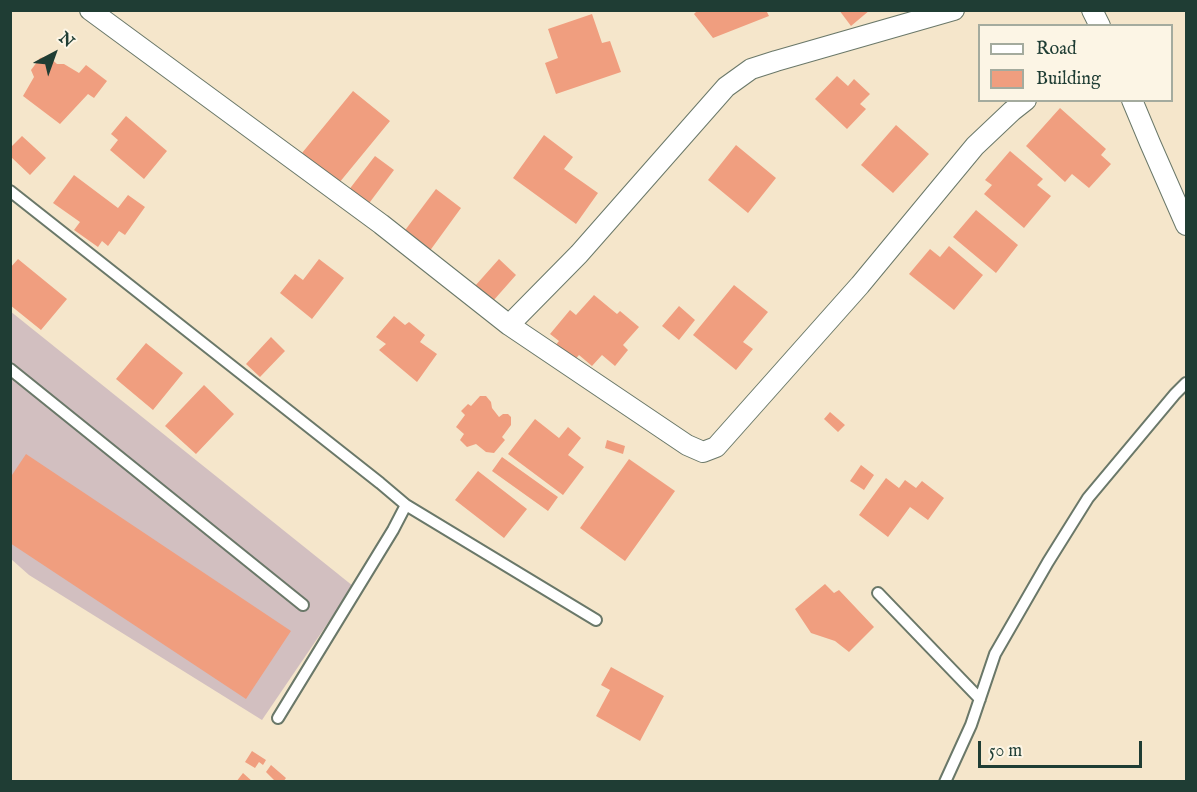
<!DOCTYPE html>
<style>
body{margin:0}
#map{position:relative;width:1197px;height:792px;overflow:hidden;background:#f5e6cb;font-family:"IM FELL English",serif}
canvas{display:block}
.frame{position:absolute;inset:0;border:12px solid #1f3d34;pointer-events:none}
.legend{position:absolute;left:978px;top:24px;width:195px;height:78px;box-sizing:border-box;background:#fcf5e5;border:2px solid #a4ab9e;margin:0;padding:8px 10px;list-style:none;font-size:18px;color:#1f3d34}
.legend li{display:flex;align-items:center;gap:12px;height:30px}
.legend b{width:30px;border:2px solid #a4ab9e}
.north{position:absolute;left:24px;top:24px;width:60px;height:60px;-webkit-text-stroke:4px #fcf5e5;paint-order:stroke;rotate:41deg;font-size:16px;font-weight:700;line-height:24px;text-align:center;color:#1f3d34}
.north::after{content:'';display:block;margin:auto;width:21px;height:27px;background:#1f3d34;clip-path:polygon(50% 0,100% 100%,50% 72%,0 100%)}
.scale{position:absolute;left:978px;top:741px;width:164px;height:27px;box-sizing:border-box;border:3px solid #1f3d34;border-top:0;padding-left:8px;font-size:18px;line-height:21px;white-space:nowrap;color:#1f3d34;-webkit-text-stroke:4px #fcf5e5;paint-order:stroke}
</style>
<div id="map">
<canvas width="1197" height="792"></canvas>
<div class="frame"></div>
<ul class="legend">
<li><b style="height:8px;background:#fff"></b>Road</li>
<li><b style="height:16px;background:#f09e7f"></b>Building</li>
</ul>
<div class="north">N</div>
<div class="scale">50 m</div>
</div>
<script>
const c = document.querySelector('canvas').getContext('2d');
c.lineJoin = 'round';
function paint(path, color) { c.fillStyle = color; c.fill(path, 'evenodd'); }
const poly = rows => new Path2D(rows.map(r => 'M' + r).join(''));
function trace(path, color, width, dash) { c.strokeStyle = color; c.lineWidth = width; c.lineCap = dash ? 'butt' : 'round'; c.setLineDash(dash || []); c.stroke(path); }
paint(poly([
 [10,311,353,586,262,720,29,575,11,559]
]), '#d2bfc0');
paint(poly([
 [698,10,766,10,769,16,713,38,694,14],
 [839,10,870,10,851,26],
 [592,14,602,43,610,41,621,72,556,94,545,63,558,58,548,29],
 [48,56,57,64,64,64,79,73,86,65,107,81,94,98,88,94,60,124,23,96,34,77,31,70,40,58],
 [837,76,848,86,854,79,870,94,860,104,866,109,847,129,815,99],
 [353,91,390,121,339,183,302,153],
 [1060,108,1106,149,1101,155,1111,164,1089,188,1072,174,1065,182,1026,146],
 [126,116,167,151,144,179,110,150,118,140,111,134],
 [896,125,929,154,893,193,861,165],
 [544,135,573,157,564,169,598,193,576,224,513,178],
 [22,136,46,158,30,175,10,156,10,148],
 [736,145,776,178,748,213,708,180],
 [1010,151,1043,179,1037,185,1051,196,1024,228,984,194,992,185,985,180],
 [375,156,394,170,367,206,348,191],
 [74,175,118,208,128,195,145,207,125,235,119,231,108,246,102,241,98,247,74,230,80,222,53,203],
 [436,189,461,208,429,252,403,233],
 [976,210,1018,245,996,273,953,237],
 [949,246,983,275,954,310,909,274,930,249,940,257],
 [18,259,67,299,41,330,10,305,10,268],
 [319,259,344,278,312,319,280,293,295,274,303,280],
 [499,259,516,275,493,301,475,286],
 [734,285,768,312,743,342,753,349,736,370,693,335],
 [594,295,617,314,620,311,639,327,623,345,628,350,615,366,602,355,592,366,579,355,572,363,554,347,559,341,550,334,570,310,576,315],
 [679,306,695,320,679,340,662,326],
 [394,316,405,325,409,322,425,335,420,342,437,354,417,382,379,350,386,344,376,337],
 [271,337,285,351,260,377,246,364],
 [146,343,183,373,153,410,116,379],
 [204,385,234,414,196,454,165,426],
 [480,396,486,396,491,402,492,408,499,417,503,414,508,414,511,417,511,425,502,437,505,440,494,453,486,452,476,444,467,447,460,440,464,434,456,427,465,415,461,411,468,404,471,406],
 [830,412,845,425,838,432,824,419],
 [535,419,559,438,568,427,581,438,568,455,584,467,563,495,508,454],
 [607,440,625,446,623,454,605,448],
 [26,454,291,631,246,699,10,543,10,478],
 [502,457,558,497,548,511,492,471],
 [629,459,675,491,625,561,580,528],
 [861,465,874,475,864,490,850,481],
 [478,471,527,509,504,538,455,500],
 [886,478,899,488,905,480,916,488,922,481,944,498,928,520,910,507,888,537,859,515],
 [825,584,834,593,839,590,874,627,849,652,835,641,811,633,795,609],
 [611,667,664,696,640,741,596,716,610,690,601,685],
 [252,751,266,760,263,765,259,762,255,768,245,762],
 [271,765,286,778,283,782,276,782,266,772],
 [243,773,253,782,236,782]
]), '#f09e7f');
const service = poly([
 [10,191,380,483,406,505,393,530,278,718],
 [10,369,303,605],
 [406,505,596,620],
 [878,593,980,699],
 [945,782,971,725,995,654,1048,562,1088,498,1175,394,1186,383]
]);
const minor = poly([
 [90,10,381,224,509,325,687,445,703,452,716,447,860,285,975,146,1012,111,1026,100],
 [1092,10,1100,26],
 [1132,100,1150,143,1186,225],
 [509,325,579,254,726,87,751,69,776,61,954,10]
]);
trace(service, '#6a7869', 14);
trace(minor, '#6a7869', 22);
trace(service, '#fff', 10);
trace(minor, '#fff', 20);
</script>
